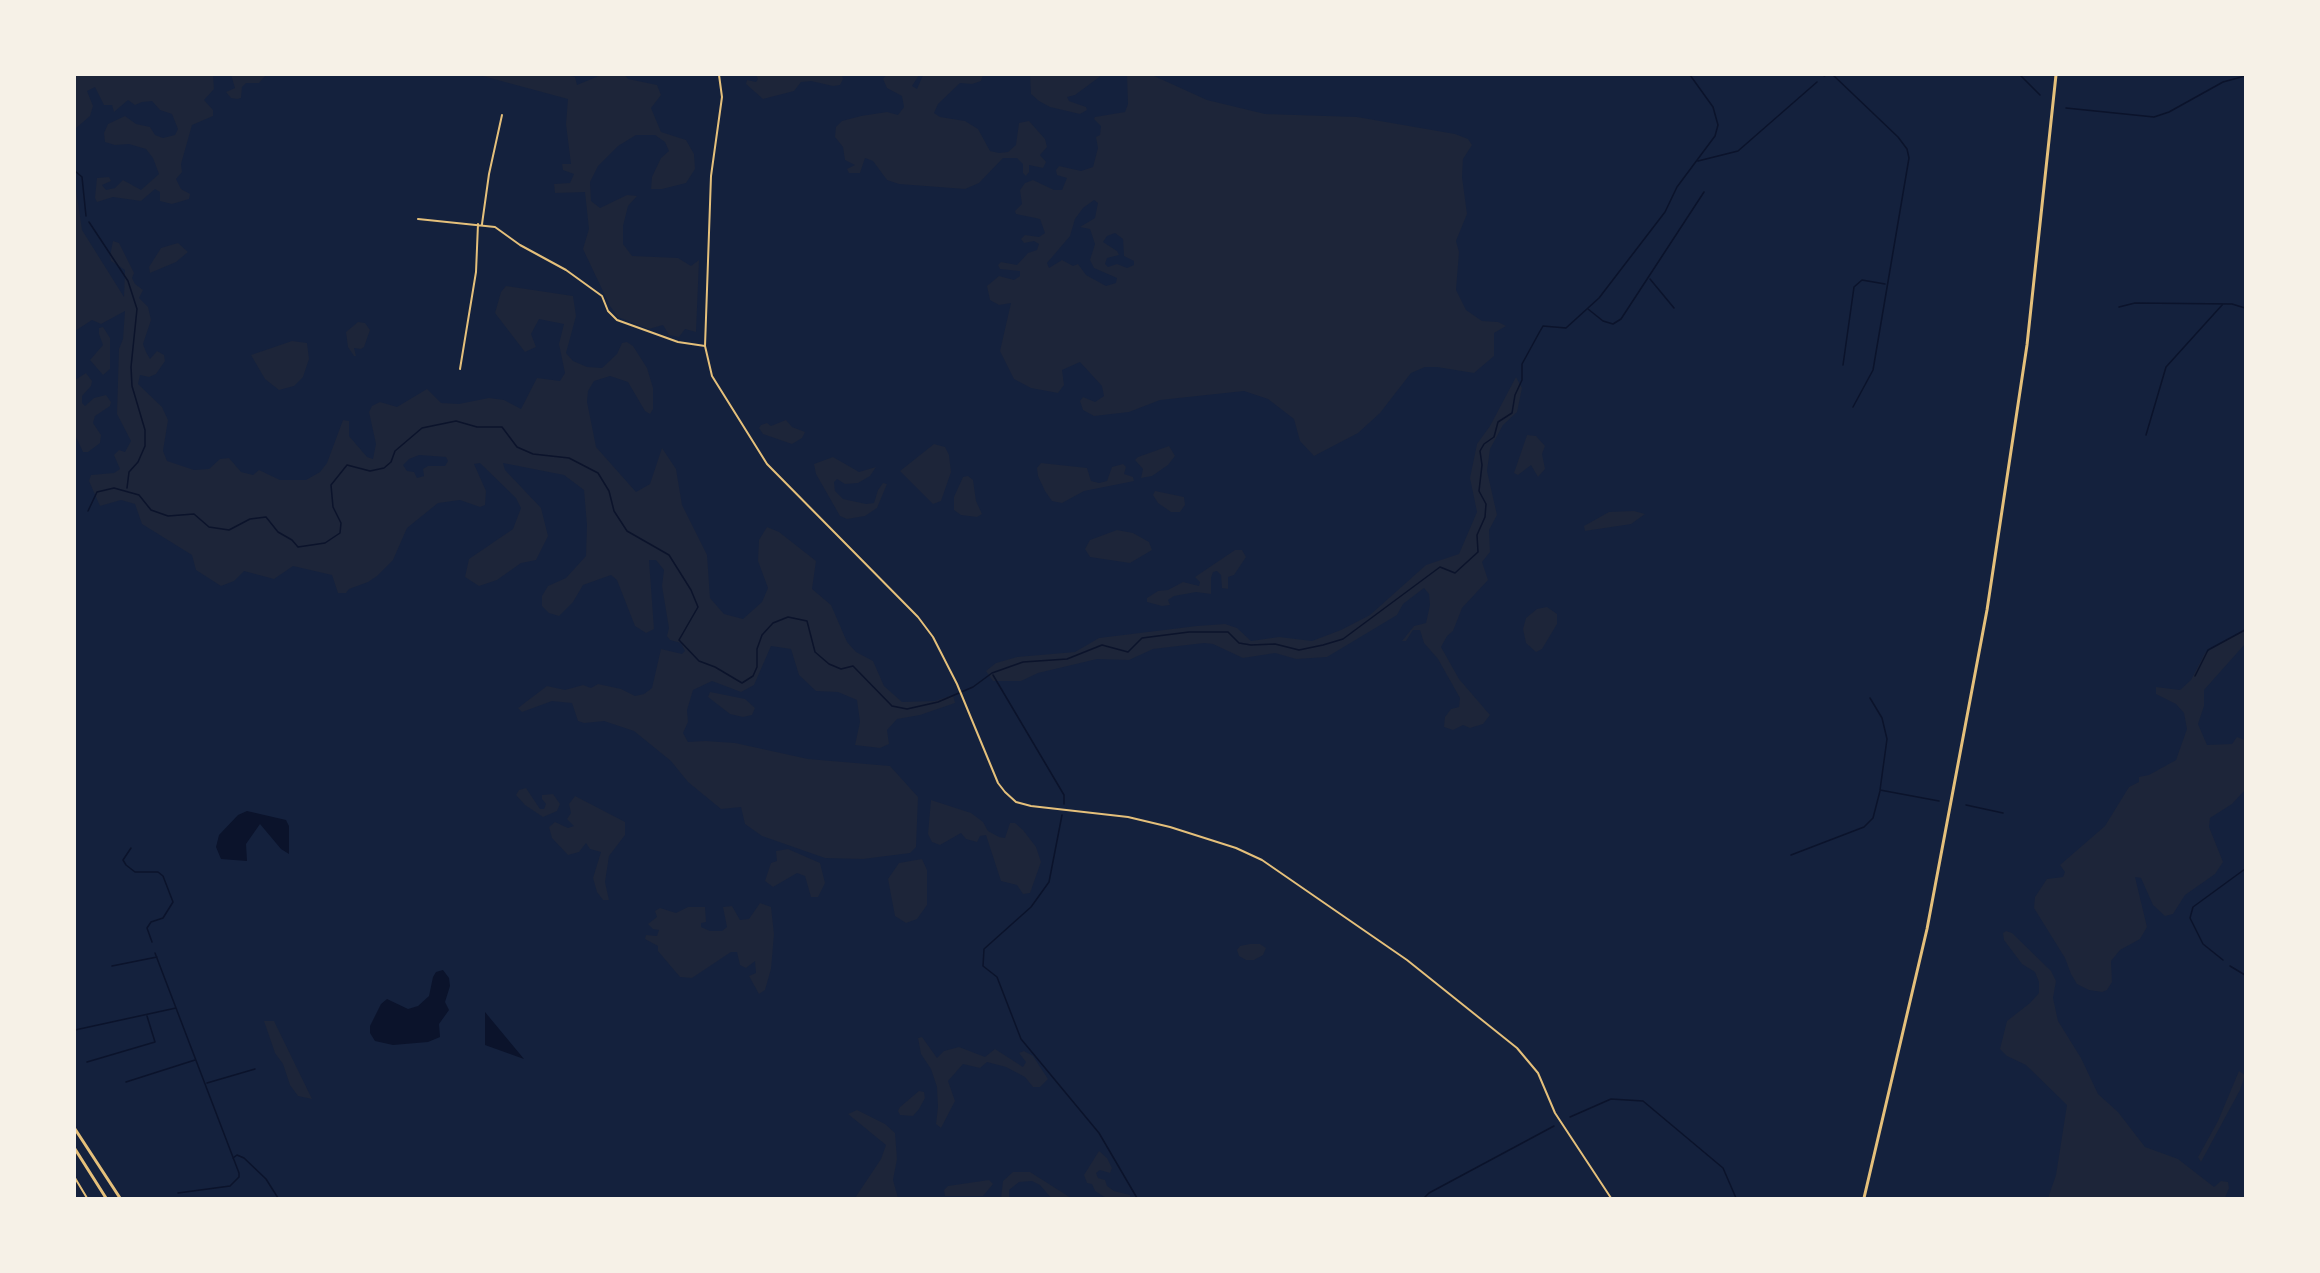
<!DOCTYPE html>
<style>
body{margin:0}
#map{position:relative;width:2320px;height:1273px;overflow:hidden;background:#14213d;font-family:"Open Sans",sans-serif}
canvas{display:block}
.frame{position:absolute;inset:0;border:76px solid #f6f1e7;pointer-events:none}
</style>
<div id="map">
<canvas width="2320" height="1273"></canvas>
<div class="frame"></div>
</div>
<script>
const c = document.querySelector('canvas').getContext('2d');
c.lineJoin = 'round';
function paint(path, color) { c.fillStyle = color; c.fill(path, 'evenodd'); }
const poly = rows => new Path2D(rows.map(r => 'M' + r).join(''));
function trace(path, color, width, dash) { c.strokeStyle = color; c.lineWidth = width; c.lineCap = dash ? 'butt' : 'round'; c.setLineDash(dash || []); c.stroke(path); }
paint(poly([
 [75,75,213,75,214,89,204,100,213,110,213,116,192,125,181,164,182,172,176,179,181,189,190,194,189,199,172,204,160,201,160,192,155,189,141,201,113,197,97,202,95,198,97,178,109,177,111,181,102,185,106,190,115,188,123,180,141,190,159,174,153,158,146,149,129,144,115,145,105,142,104,133,108,124,125,116,136,124,150,127,155,135,163,138,175,135,178,129,172,114,160,110,152,101,142,102,135,105,128,100,114,112,112,105,104,105,95,87,87,91,93,106,90,116,75,129],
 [231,75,266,75,259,83,246,83,242,87,241,98,237,99,231,98,226,92,235,88],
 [479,75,567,75,575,77,577,85,601,75,625,75,628,79,657,85,661,95,651,108,661,132,686,140,694,154,695,169,686,183,662,189,651,189,652,177,661,158,669,151,665,142,655,135,636,135,618,146,598,166,590,182,591,201,600,208,627,195,637,196,628,206,623,226,623,244,632,256,678,258,691,266,699,260,696,332,685,329,679,337,669,335,663,325,649,329,618,317,610,306,583,249,589,229,585,192,555,193,554,184,570,183,574,174,563,170,562,164,571,164,566,124,568,99],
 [756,75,842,75,843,79,840,85,833,86,811,81,801,82,794,91,763,99,746,84,747,80,756,82,758,79],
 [886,75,919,75,912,86,917,89,923,75,983,75,981,81,972,84,960,83,938,104,934,113,940,117,965,121,978,129,990,151,999,153,1008,152,1016,145,1019,123,1029,121,1045,139,1047,147,1040,155,1046,162,1043,168,1029,165,1029,172,1026,176,1023,173,1023,164,1017,158,1003,158,979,183,965,189,899,184,887,180,873,161,865,158,860,173,849,173,847,169,855,165,845,160,843,147,835,137,836,127,842,121,861,116,887,112,898,115,904,107,902,96,887,88,883,79],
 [1030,75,1102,75,1075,95,1067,97,1069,101,1086,107,1087,110,1080,114,1050,107,1039,101,1031,94],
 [1127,75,1152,75,1207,100,1265,114,1357,117,1455,134,1468,139,1472,145,1463,159,1462,177,1467,214,1456,241,1459,252,1456,290,1466,310,1482,321,1498,322,1506,326,1494,333,1494,356,1474,373,1437,367,1425,367,1411,373,1380,413,1358,433,1314,456,1300,441,1294,419,1268,399,1244,391,1160,400,1129,412,1094,416,1083,410,1080,401,1083,397,1095,402,1104,396,1102,386,1080,362,1062,370,1064,385,1058,393,1031,388,1014,379,1000,351,1011,303,999,305,990,300,987,286,999,276,1014,280,1020,276,1020,271,1000,269,998,265,1001,262,1017,265,1028,253,1037,250,1039,244,1034,241,1024,243,1021,239,1025,235,1039,237,1045,233,1040,219,1016,214,1015,211,1022,204,1020,190,1025,183,1033,180,1054,190,1062,190,1067,178,1057,175,1056,170,1059,166,1081,171,1093,167,1098,148,1096,137,1100,135,1101,126,1094,119,1095,117,1125,112,1128,104],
 [1094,200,1098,203,1095,218,1080,227,1090,229,1095,244,1090,260,1094,268,1117,278,1116,283,1106,286,1086,275,1078,264,1073,266,1062,260,1049,268,1047,263,1070,236,1075,219,1083,208],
 [1115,233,1123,239,1124,256,1134,261,1134,265,1127,268,1117,264,1108,267,1105,264,1107,258,1119,255,1117,251,1103,242,1107,236],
 [75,183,82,230,124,297,125,270,111,261,110,256,113,241,119,243,134,273,132,278,135,284,143,290,139,298,148,307,151,320,143,344,146,352,150,359,157,351,164,355,165,361,156,374,149,377,140,375,138,384,162,407,168,420,163,451,167,461,194,470,209,469,220,459,229,458,241,472,253,475,259,470,280,480,306,480,320,472,327,463,343,420,349,421,349,436,367,457,373,459,376,444,369,412,372,406,380,402,397,407,427,389,441,403,459,404,489,398,504,400,521,409,537,378,560,381,565,373,559,344,564,324,539,319,531,334,536,347,525,352,495,313,501,292,506,286,573,296,576,316,566,353,573,361,587,367,602,368,617,354,622,343,627,342,633,346,647,368,653,388,653,409,650,414,645,411,628,382,610,376,594,381,588,391,587,402,596,447,636,492,650,484,662,448,676,469,682,505,707,555,710,598,724,614,743,619,762,602,768,588,758,561,759,540,767,527,779,532,816,561,812,589,831,605,847,642,856,652,873,661,884,686,902,702,935,701,953,695,955,703,920,715,897,719,887,730,889,744,880,748,855,745,860,722,857,700,838,692,816,691,799,675,791,649,771,646,754,685,741,692,712,681,693,690,687,710,688,722,683,733,688,742,705,741,735,743,808,759,890,766,918,797,916,847,910,853,863,859,825,858,762,836,745,824,741,807,721,809,688,782,671,761,634,731,604,721,584,723,578,721,572,703,552,701,522,712,518,708,547,686,565,690,583,685,591,688,598,684,621,689,635,696,644,694,652,688,661,649,682,654,685,651,681,643,670,640,667,636,669,628,662,586,664,570,656,560,649,560,654,629,646,633,635,626,617,580,611,575,583,585,573,602,559,616,549,613,542,606,542,596,548,586,566,578,586,556,587,525,584,490,564,475,503,463,505,470,541,508,548,536,536,560,521,563,497,580,479,586,465,577,469,559,513,529,521,508,516,498,480,463,474,464,486,491,485,505,480,507,460,500,438,503,407,528,393,560,377,576,368,582,349,589,346,593,338,593,332,575,293,566,274,579,244,571,234,581,221,586,196,570,192,555,142,524,135,504,121,500,100,506,89,481,91,475,114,473,120,469,114,455,119,450,125,452,131,441,117,414,119,349,123,339,125,311,101,324,92,320,75,331],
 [419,455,446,457,448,461,445,466,428,466,423,469,424,476,417,478,414,472,407,471,403,465,409,459],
 [178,243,188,252,176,262,150,273,149,267,161,248],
 [358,322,365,323,370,330,364,347,361,349,354,348,356,356,354,356,348,347,346,332],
 [103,327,110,338,110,369,103,375,90,360,103,345,99,334,99,328],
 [292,341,307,343,309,359,303,377,294,386,279,390,265,379,251,355],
 [86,373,92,381,91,386,82,396,82,403,85,406,94,398,106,395,111,402,110,406,95,416,93,423,101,435,100,443,88,452,83,452,75,435,75,380],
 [1516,377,1522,388,1517,412,1503,425,1490,449,1487,471,1497,515,1489,530,1490,552,1482,562,1488,580,1462,608,1453,631,1447,636,1441,647,1459,679,1490,715,1483,724,1470,728,1463,725,1453,730,1444,727,1445,717,1451,709,1459,707,1460,698,1438,659,1424,643,1420,630,1413,630,1406,641,1402,641,1414,626,1426,623,1430,605,1429,594,1424,588,1403,604,1397,615,1327,657,1296,659,1275,653,1243,658,1213,644,1204,643,1153,649,1129,660,1097,659,1038,673,1021,681,993,681,986,671,996,663,1017,657,1075,652,1099,638,1197,626,1225,624,1237,628,1251,641,1279,637,1312,641,1341,630,1370,615,1426,565,1459,554,1477,512,1470,478,1477,444,1490,426],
 [786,420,792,427,805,432,802,438,792,444,763,434,759,428,761,425,767,423,771,426],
 [1527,435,1536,436,1545,446,1542,454,1545,469,1538,477,1531,465,1518,475,1514,473],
 [934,444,945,447,949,455,951,472,941,501,933,504,900,471],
 [1169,446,1175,456,1168,465,1152,476,1141,478,1143,469,1135,460,1138,457],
 [833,457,859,472,876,467,870,476,858,483,845,484,837,479,834,482,835,491,843,499,866,504,874,503,878,490,883,483,887,484,877,508,865,516,847,519,840,516,816,474,814,464],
 [1041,463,1087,468,1091,481,1099,483,1107,481,1112,467,1123,464,1126,467,1124,474,1133,477,1134,481,1084,491,1062,503,1052,501,1045,491,1038,476,1037,468],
 [968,476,973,480,976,501,982,514,977,517,961,515,954,510,954,497,963,477],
 [1155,491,1184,497,1185,505,1180,512,1171,512,1158,503,1153,495],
 [1634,511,1645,514,1631,524,1585,531,1584,526,1609,512],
 [1117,530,1133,533,1149,542,1152,550,1130,563,1090,557,1085,549,1090,540],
 [1235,550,1242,550,1246,557,1234,575,1228,577,1228,589,1222,588,1221,575,1217,571,1213,572,1211,578,1211,594,1196,592,1174,596,1168,600,1170,605,1162,606,1147,602,1147,598,1158,591,1168,590,1183,582,1199,586,1200,582,1195,577],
 [1547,607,1557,614,1557,624,1542,649,1536,652,1526,643,1523,629,1526,618,1537,609],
 [2245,629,2245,644,2204,690,2204,706,2198,724,2207,745,2232,744,2237,737,2245,740,2245,790,2232,804,2210,818,2209,827,2223,862,2215,874,2185,895,2173,914,2165,916,2153,905,2141,878,2135,877,2147,927,2140,939,2120,950,2111,961,2112,982,2107,990,2102,992,2089,990,2077,984,2071,974,2065,958,2034,908,2035,897,2047,879,2063,877,2065,872,2060,865,2105,826,2129,787,2139,782,2139,777,2149,775,2176,760,2187,729,2184,713,2176,704,2156,694,2156,687,2180,690,2191,680,2205,653],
 [710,692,745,699,755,708,752,715,743,717,730,714,708,697],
 [526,788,540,809,544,809,546,804,542,799,542,795,553,794,560,804,557,811,543,817,525,805,516,795,519,790],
 [575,796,625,822,625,835,609,856,605,882,609,900,603,900,597,892,593,878,601,852,590,849,586,843,579,852,568,855,552,838,549,827,555,822,568,828,574,826,567,819,571,813,569,804],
 [931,800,971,813,983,822,988,831,999,837,1005,838,1010,823,1015,823,1023,830,1036,847,1041,862,1030,893,1023,894,1017,885,1001,881,986,835,980,836,977,842,966,839,961,833,940,845,932,842,928,834],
 [788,849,820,863,825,883,818,897,811,897,805,876,797,873,773,887,765,881,771,863,777,861,776,851],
 [922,859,927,870,927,905,917,919,906,923,895,916,888,879,899,863],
 [760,903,771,907,774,934,771,969,765,990,759,994,749,976,756,973,755,961,746,968,740,965,737,952,731,952,692,978,680,977,658,951,658,946,645,939,646,935,657,936,659,930,653,929,648,924,657,917,655,911,660,908,676,913,688,907,705,907,706,922,701,923,701,927,710,931,722,931,727,927,723,907,732,906,740,920,749,919],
 [2006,931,2012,933,2051,971,2056,981,2053,998,2058,1021,2081,1058,2098,1094,2118,1112,2145,1147,2178,1159,2214,1187,2221,1181,2228,1182,2229,1188,2225,1198,2048,1198,2056,1175,2067,1105,2026,1065,2007,1056,2000,1049,2007,1021,2030,1003,2039,993,2039,982,2035,972,2022,964,2004,940,2003,933],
 [1250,944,1260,944,1266,948,1263,955,1254,960,1246,960,1239,956,1237,950,1240,946],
 [264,1021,274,1021,312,1099,298,1096,290,1085,283,1064,275,1053],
 [922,1037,937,1058,944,1051,959,1047,985,1057,995,1049,1023,1067,1026,1062,1019,1053,1024,1051,1033,1056,1048,1079,1040,1087,1033,1087,1025,1077,1006,1067,987,1062,980,1068,963,1064,948,1081,955,1101,941,1128,936,1124,938,1107,937,1087,931,1069,921,1054,918,1038],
 [2239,1071,2245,1075,2240,1090,2201,1162,2198,1157,2218,1121],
 [919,1091,924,1092,925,1098,919,1109,913,1116,900,1115,898,1111,900,1107],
 [857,1110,885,1124,895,1133,897,1159,893,1180,898,1198,855,1198,881,1159,886,1145,848,1114],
 [1099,1151,1107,1158,1112,1168,1110,1173,1100,1170,1096,1173,1098,1178,1105,1180,1107,1186,1114,1191,1130,1195,1130,1198,1106,1198,1095,1191,1092,1184,1087,1183,1084,1175],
 [1013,1172,1030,1172,1071,1198,1051,1198,1040,1185,1032,1181,1019,1182,1009,1190,1009,1198,1001,1198,1003,1181],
 [989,1180,993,1184,983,1196,945,1196,944,1190,948,1186]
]), '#1d2539');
paint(poly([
 [247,811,286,820,289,826,289,854,281,849,260,824,246,844,247,861,221,859,216,847,219,835,238,815],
 [443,970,449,978,450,986,445,1002,449,1010,439,1024,440,1037,428,1042,393,1045,375,1041,370,1033,370,1026,381,1004,387,999,408,1009,418,1006,429,996,433,977,436,972],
 [485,1012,524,1059,485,1045]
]), '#0b132b');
trace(poly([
 [1833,75,1898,137,1907,149,1909,158,1873,370,1853,407],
 [2020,75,2040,95],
 [1824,76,1826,75],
 [2066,108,2154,117,2169,112,2223,82,2245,76],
 [1698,161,1738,151,1817,82],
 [75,171,82,177,86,216],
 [89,222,128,281,137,309,131,367,132,386,145,430,145,446,138,462,129,472,127,488],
 [1650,279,1674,308],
 [2119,307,2135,303,2232,304,2245,308],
 [1588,309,1603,321,1613,324,1621,319,1704,192],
 [1843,365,1854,287,1862,280,1885,284],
 [2146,435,2166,367,2223,304],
 [88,511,97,492,114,488,139,495,151,510,168,516,194,514,209,527,229,530,250,519,266,517,278,532,292,540,298,547,325,543,340,533,341,523,333,507,331,485,347,465,370,471,384,468,391,462,395,451,422,428,456,421,477,427,502,427,517,447,533,454,569,458,598,473,609,491,614,511,627,531,669,555,691,590,698,607,679,640,699,661,715,667,742,683,753,676,757,667,757,649,762,635,773,623,788,617,807,621,815,652,829,664,841,669,853,666,892,706,907,709,938,702,973,687,992,673,1023,662,1067,659,1102,645,1128,652,1142,638,1189,632,1228,632,1239,643,1251,645,1275,644,1299,650,1323,645,1343,639,1440,567,1455,573,1478,552,1477,535,1485,517,1486,504,1479,491,1482,465,1480,451,1484,444,1494,437,1498,422,1512,413,1515,395,1522,380,1522,364,1539,333,1543,326,1566,328,1599,298,1665,212,1677,187,1715,136,1718,125,1713,107,1690,75],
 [993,675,1064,795,1064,804],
 [2195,676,2208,650,2245,630],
 [1870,698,1882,718,1887,739,1880,790,1939,801],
 [1966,805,2003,813],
 [1062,815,1049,882,1031,907,984,949,983,966,997,977,1021,1039,1099,1133,1137,1198],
 [131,848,123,860,126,865,135,872,158,872,163,876,173,902,163,918,151,922,147,928,152,942],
 [1791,855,1864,827,1873,818,1880,791],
 [155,953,239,1173,239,1177,230,1186,178,1193],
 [2223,960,2203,944,2190,918,2193,907,2245,869],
 [112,966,157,957],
 [2230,966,2245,975],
 [75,1030,176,1008],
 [87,1062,155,1042,147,1016],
 [126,1082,195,1060],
 [207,1083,255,1069],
 [1570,1117,1611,1099,1643,1101,1723,1168,1736,1198],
 [233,1158,237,1155,244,1158,266,1179,278,1198],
 [1424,1198,1429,1193,1554,1126]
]), '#0b132b', 1.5);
trace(poly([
 [418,219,495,227,520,245,566,270,602,296,608,311,617,320,678,342,705,346],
 [482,224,489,174,502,115],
 [460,369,476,272,478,224],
 [75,1178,87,1198]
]), '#e5c07b', 2);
trace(poly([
 [719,75,722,97,711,176,705,346,712,376,767,464,918,617,933,637,957,684,998,783,1005,792,1016,802,1031,806,1128,817,1170,827,1236,848,1262,860,1407,960,1517,1048,1538,1073,1555,1113,1611,1198]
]), '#e5c07b', 2);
trace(poly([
 [75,1129,120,1198],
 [75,1149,106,1198],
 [1864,1198,1927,929,1987,610,2027,345,2056,75]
]), '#e5c07b', 3);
</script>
